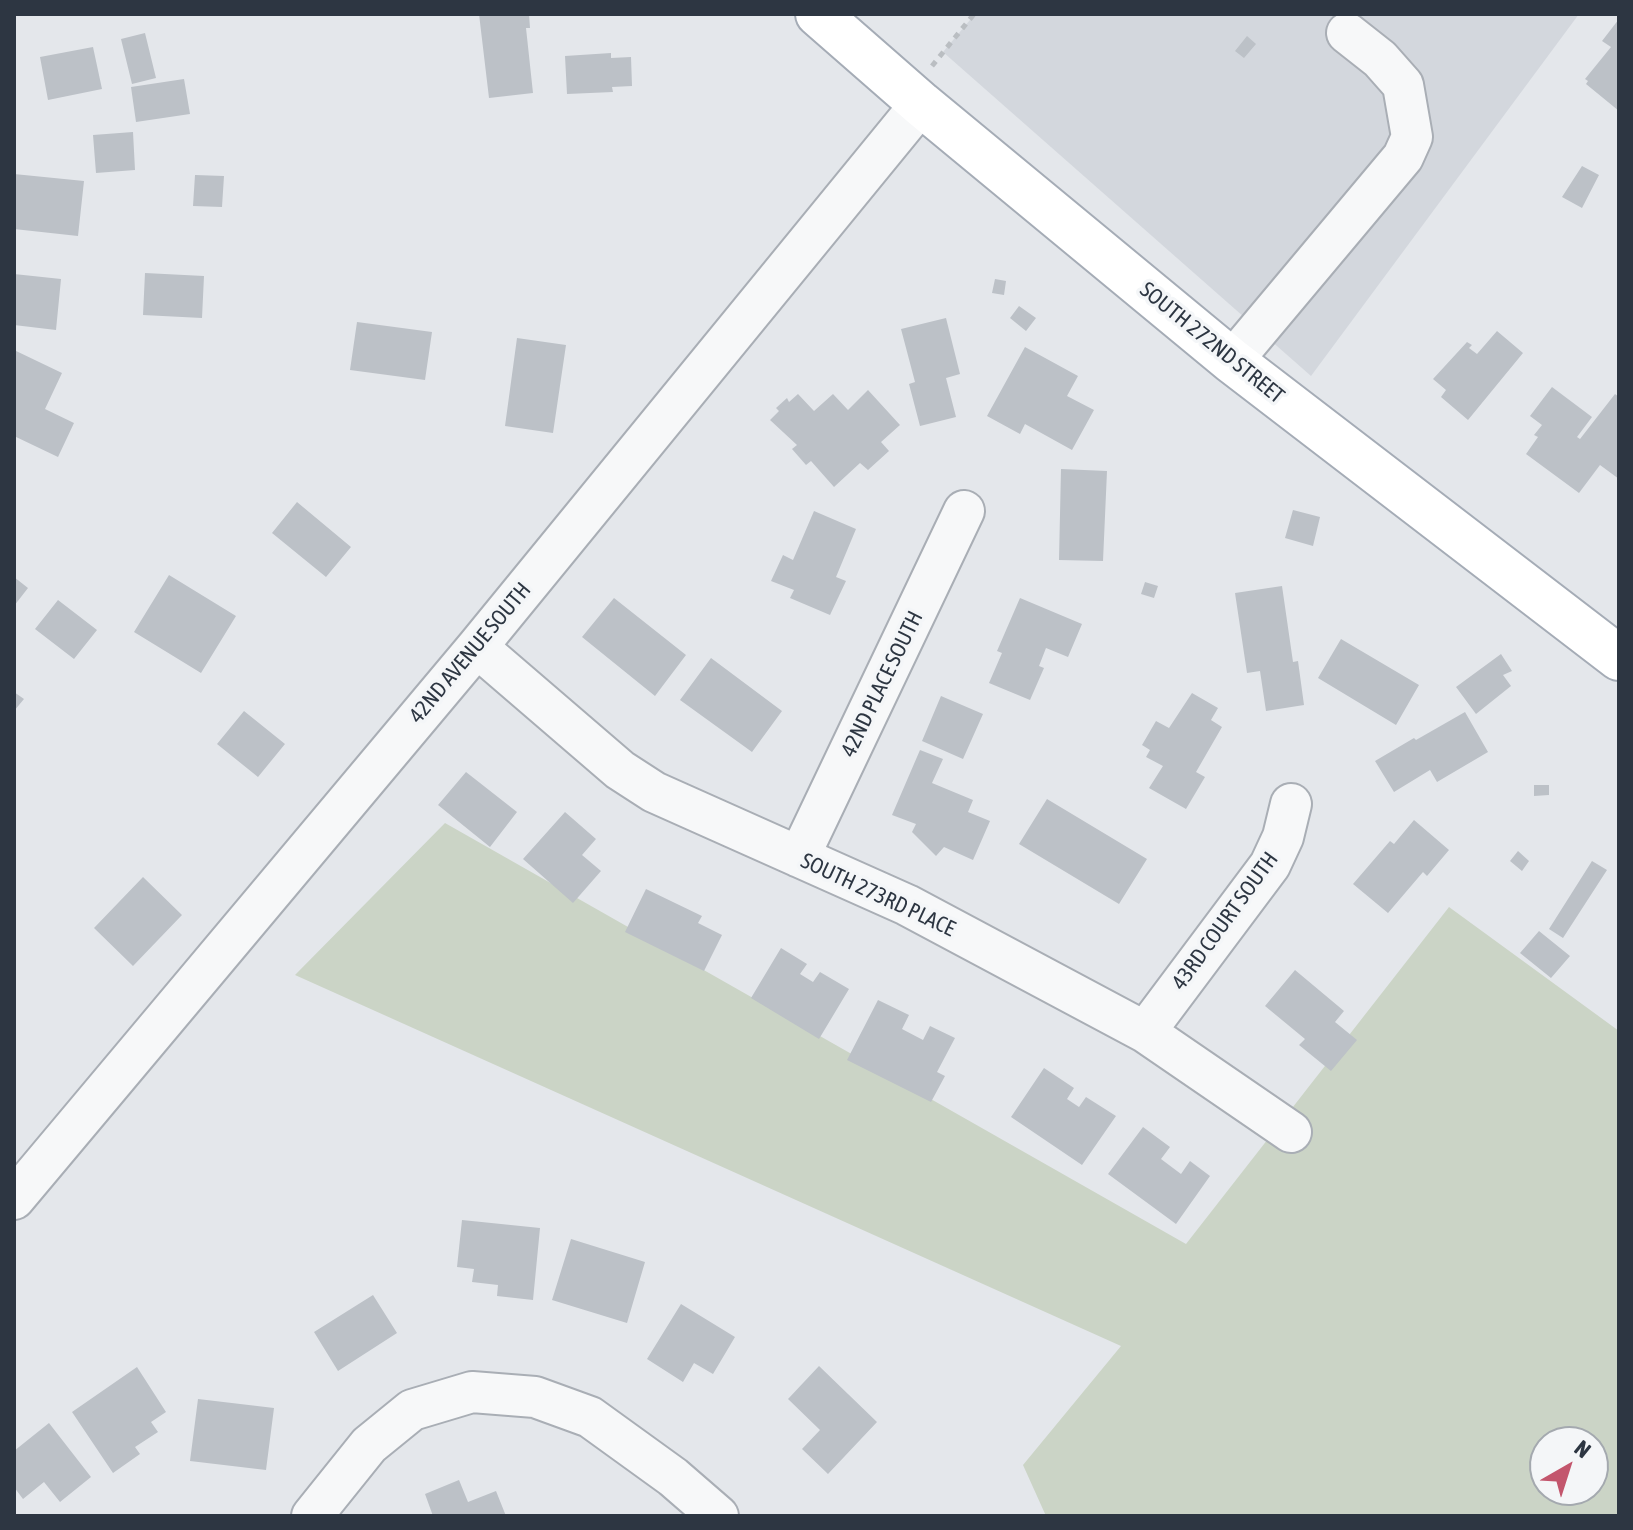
<!DOCTYPE html>
<style>
body{margin:0}
#map{position:relative;width:1633px;height:1530px;overflow:hidden;background:#e4e7eb;font-family:"Asap Condensed",sans-serif}
canvas{display:block}
.frame{position:absolute;inset:0;border:16px solid #2d3642;pointer-events:none}
.north{position:absolute;left:1529px;top:1426px;width:80px;height:80px;box-sizing:border-box;background:#f4f6f8;border:2px solid #a4a9af;border-radius:50%;rotate:39deg;font-size:22px;font-weight:700;line-height:32px;text-align:center;color:#2d3642}
.north::after{content:'';display:block;margin:auto;width:28px;height:36px;background:#c3566d;clip-path:polygon(50% 0,100% 100%,50% 72%,0 100%)}
</style>
<div id="map">
<canvas width="1633" height="1530"></canvas>
<div class="frame"></div>
<div class="north">N</div>
</div>
<script>
const c = document.querySelector('canvas').getContext('2d');
c.lineJoin = 'round';
function paint(path, color) { c.fillStyle = color; c.fill(path, 'evenodd'); }
const poly = rows => new Path2D(rows.map(r => 'M' + r).join(''));
function trace(path, color, width, dash) { c.strokeStyle = color; c.lineWidth = width; c.lineCap = dash ? 'butt' : 'round'; c.setLineDash(dash || []); c.stroke(path); }
function label(font, color, halo, rows, align = 'center') {
  c.font = font + ' "Asap Condensed",sans-serif'; c.lineWidth = 7; c.setLineDash([]); c.textBaseline = 'middle'; c.strokeStyle = halo; c.fillStyle = color; for (const [text, x, y, turn = 0] of rows) {
    c.save(); c.translate(x, y); c.rotate((+turn || 0) * Math.PI / 180); c.textAlign = isNaN(turn) ? turn : align; if (halo) c.strokeText(text, 0, 0); c.fillText(text, 0, 0); c.restore();
  }
}
paint(poly([
 [975,14,1579,14,1311,376,943,52]
]), '#d3d7dd');
paint(poly([
 [445,823,1186,1244,1449,907,1619,1031,1619,1516,1046,1516,1023,1465,1121,1346,295,975],
 [1545,1442,1593,1442,1593,1490,1545,1490]
]), '#cbd4c6');
paint(poly([
 [479,14,529,14,530,28,526,28,533,93,489,98],
 [1619,19,1619,111,1586,84,1588,81,1585,79,1611,47,1602,41],
 [145,33,156,78,132,84,121,39],
 [1247,36,1256,44,1244,58,1235,51],
 [93,47,102,89,48,100,40,57],
 [611,53,611,58,631,57,632,86,612,87,613,92,567,94,565,56],
 [184,79,190,114,136,122,131,87],
 [133,132,135,170,96,173,93,135],
 [1582,166,1599,175,1582,208,1562,197],
 [14,174,84,181,78,236,14,229],
 [195,175,224,176,222,207,193,206],
 [145,273,204,276,202,318,143,315],
 [14,274,61,279,56,330,14,325],
 [995,279,1006,281,1004,295,992,293],
 [1019,306,1036,318,1026,331,1010,318],
 [946,318,960,374,946,378,956,417,920,426,909,384,915,382,901,329],
 [357,322,432,332,425,380,350,370],
 [1497,331,1523,353,1468,420,1441,397,1446,390,1433,379,1467,342,1472,345,1469,348,1477,354],
 [517,338,566,345,553,433,505,426],
 [1025,347,1078,376,1067,396,1094,410,1072,450,1025,424,1020,434,987,416],
 [14,350,62,373,45,409,74,423,58,457,14,436],
 [1552,387,1592,417,1577,437,1580,439,1615,394,1619,397,1619,479,1600,465,1579,493,1526,454,1538,437,1534,435,1542,425,1530,416],
 [868,390,900,425,881,442,889,451,868,470,860,463,834,487,811,461,806,465,792,449,797,445,770,420,779,411,776,408,787,398,789,402,798,394,814,411,833,394,848,410],
 [1061,469,1107,471,1103,561,1059,560],
 [297,502,351,547,326,577,272,533],
 [1293,510,1320,517,1313,546,1285,538],
 [814,511,856,529,836,577,846,581,830,615,790,598,794,590,771,581,783,555,793,560],
 [169,575,236,616,201,673,134,632],
 [14,577,28,588,14,606],
 [1145,582,1158,586,1154,598,1141,594],
 [1282,586,1293,662,1298,661,1304,705,1266,711,1260,671,1247,673,1235,593],
 [614,598,686,655,655,696,582,637],
 [1020,598,1082,624,1068,657,1046,648,1039,666,1044,668,1030,700,989,683,1002,653,997,651],
 [58,600,97,630,74,659,35,629],
 [1341,639,1419,685,1396,725,1318,678],
 [1501,654,1512,671,1503,675,1511,686,1476,714,1456,687],
 [711,658,782,711,752,752,680,700],
 [14,692,24,699,14,711],
 [1192,693,1218,708,1211,720,1222,727,1196,772,1205,777,1186,809,1149,788,1163,766,1146,757,1150,750,1142,745,1156,721,1169,728],
 [941,696,983,714,963,759,922,741],
 [244,711,285,744,258,777,217,744],
 [1465,712,1488,752,1437,782,1430,770,1394,792,1375,761,1414,738,1416,740],
 [920,750,943,759,932,783,973,800,968,812,990,821,973,860,944,847,936,856,912,832,916,824,892,815],
 [466,772,517,812,490,847,438,805],
 [1534,785,1549,785,1549,795,1534,796],
 [1047,799,1147,859,1119,904,1019,844],
 [565,812,596,839,582,855,601,871,573,903,523,859],
 [1414,820,1449,850,1427,876,1423,872,1388,913,1353,884,1390,841,1394,844],
 [1518,851,1529,861,1522,871,1510,861],
 [1592,861,1607,870,1563,938,1549,929],
 [143,877,182,915,133,966,94,928],
 [646,889,702,916,698,923,722,935,704,971,625,932],
 [1539,931,1570,956,1551,978,1520,953],
 [781,948,807,964,800,974,813,982,820,972,849,989,819,1039,751,998],
 [1295,970,1344,1011,1335,1022,1357,1040,1331,1071,1299,1045,1305,1039,1265,1006],
 [878,1000,909,1015,902,1029,923,1040,930,1026,955,1038,937,1072,945,1076,931,1102,847,1060],
 [1044,1068,1074,1088,1067,1099,1079,1107,1086,1097,1116,1116,1082,1165,1011,1117],
 [1143,1127,1170,1147,1161,1159,1181,1174,1190,1161,1210,1176,1176,1224,1108,1174],
 [462,1220,540,1228,533,1300,497,1296,498,1285,472,1282,474,1269,457,1267],
 [571,1239,645,1262,627,1323,552,1300],
 [373,1295,397,1333,338,1371,314,1332],
 [681,1304,735,1337,713,1374,694,1363,683,1382,647,1359],
 [819,1366,877,1422,828,1474,802,1449,820,1430,788,1399],
 [137,1367,166,1412,151,1422,158,1432,135,1447,140,1454,113,1473,72,1412],
 [198,1399,274,1408,266,1470,190,1461],
 [49,1423,91,1477,60,1502,44,1482,23,1499,14,1487,14,1451],
 [459,1480,468,1502,496,1491,506,1516,433,1516,425,1494]
]), '#bcc1c7');
const minor = poly([
 [1232,361,1403,157,1412,137,1403,85,1380,59,1347,33],
 [477,647,620,770,654,792,907,905,1145,1032,1291,1132],
 [799,857,964,511],
 [1145,1032,1270,865,1283,837,1291,804],
 [14,1199,477,647,921,104],
 [312,1516,369,1445,412,1410,472,1392,535,1397,590,1417,673,1477,718,1516]
]);
const major = poly([
 [818,14,921,104,1232,361,1619,658]
]);
trace(minor, '#a9aeb5', 44);
trace(major, '#a5acb6', 48);
trace(poly([
 [932,66,974,14]
]), '#babec2', 5, [6, 6]);
trace(minor, '#f7f8f9', 40);
trace(major, '#fff', 44);
label('22px', '#2d3642', '#f4f6f8', [
 ["SOUTH 272ND STREET",1212,343,39],
 ["42ND AVENUE SOUTH",470,653,-50],
 ["42ND PLACE SOUTH",882,684,-64],
 ["SOUTH 273RD PLACE",878,895,25],
 ["43RD COURT SOUTH",1225,921,-54]
]);
</script>
